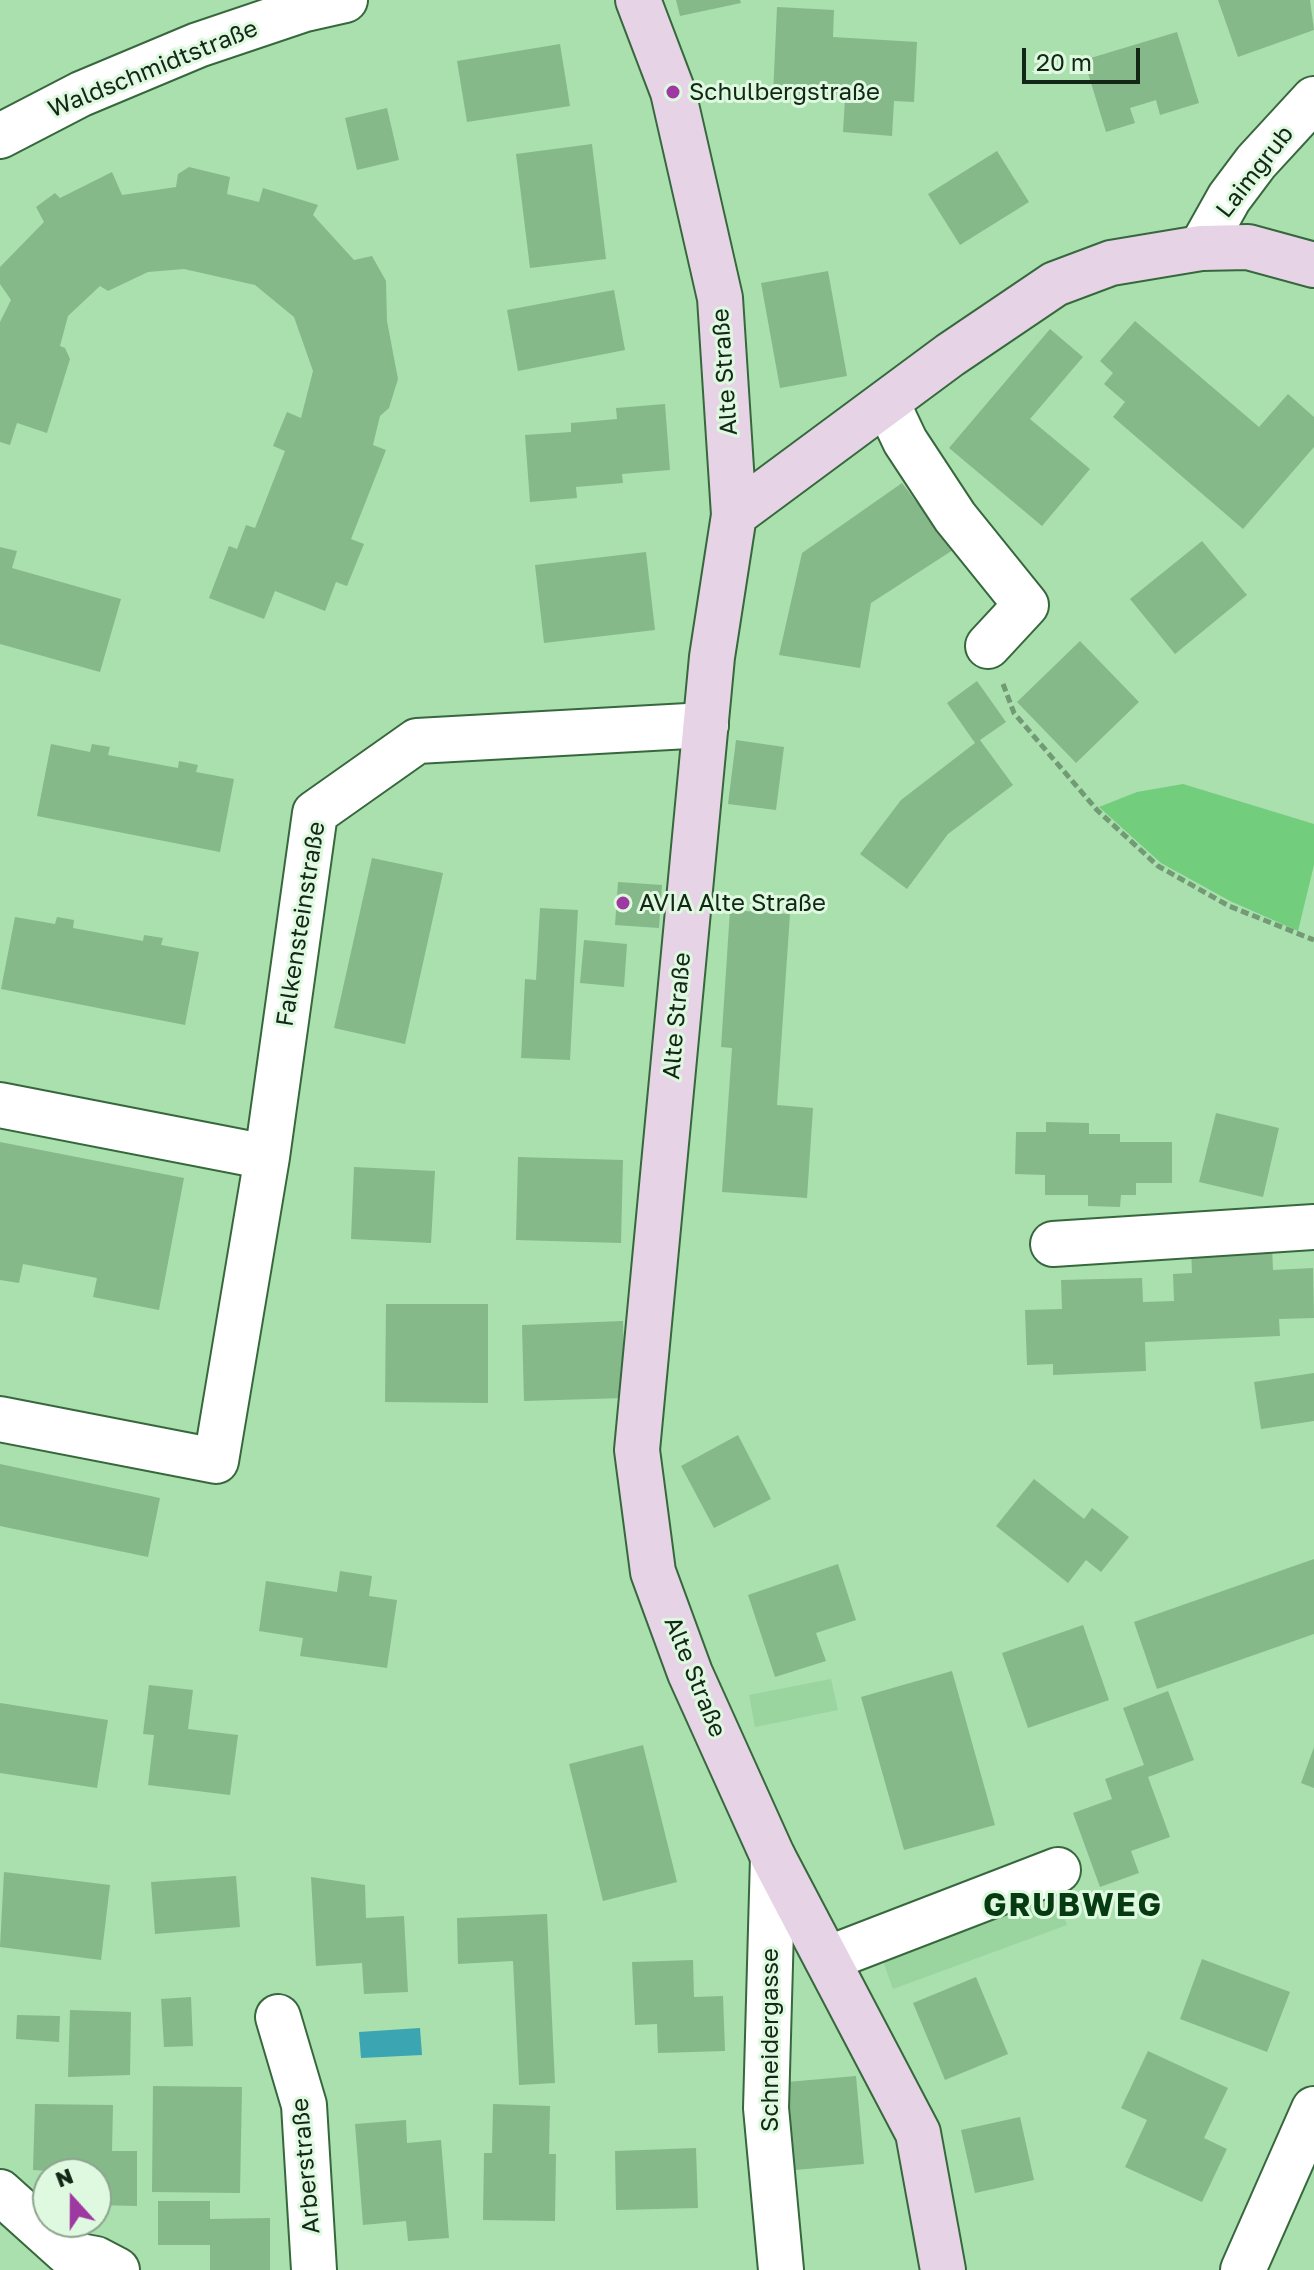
<!DOCTYPE html>
<meta charset="utf-8">
<style>
body{margin:0}
#map{position:relative;width:1314px;height:2270px;overflow:hidden;background:#aadfae;font-family:"Golos Text",sans-serif}
canvas{display:block}
.north{position:absolute;left:32px;top:2158px;width:80px;height:80px;box-sizing:border-box;background:#def9df;border:2px solid #8ca58e;border-radius:50%;rotate:339deg;font-size:22px;font-weight:700;line-height:32px;text-align:center;color:#122715}
.north::after{content:'';display:block;margin:auto;width:28px;height:36px;background:#9d39a0;clip-path:polygon(50% 0,100% 100%,50% 72%,0 100%)}
.scale{position:absolute;left:1022px;top:48px;width:118px;height:36px;box-sizing:border-box;border:4px solid #122715;border-top:0;padding-left:10px;font-size:24px;line-height:28px;white-space:nowrap;color:#122715;-webkit-text-stroke:6px #def9df;paint-order:stroke}
</style>
<div id="map">
<canvas width="1314" height="2270"></canvas>
<div class="north">N</div>
<div class="scale">20 m</div>
</div>
<script>
const c = document.querySelector('canvas').getContext('2d');
c.lineJoin = 'round';
function paint(path, color) { c.fillStyle = color; c.fill(path, 'evenodd'); }
const poly = rows => new Path2D(rows.map(r => 'M' + r).join(''));
function trace(path, color, width, dash) { c.strokeStyle = color; c.lineWidth = width; c.lineCap = dash ? 'butt' : 'round'; c.setLineDash(dash || []); c.stroke(path); }
function label(font, color, halo, rows, align = 'center') {
  c.font = font + ' "Golos Text",sans-serif'; c.lineWidth = 6; c.setLineDash([]); c.textBaseline = 'middle'; c.strokeStyle = halo; c.fillStyle = color; for (const [text, x, y, turn = 0] of rows) {
    c.save(); c.translate(x, y); c.rotate((+turn || 0) * Math.PI / 180); c.textAlign = isNaN(turn) ? turn : align; if (halo) c.strokeText(text, 0, 0); c.fillText(text, 0, 0); c.restore();
  }
}
paint(poly([
 [831,1679,838,1710,755,1727,749,1695],
 [1055,1893,1067,1925,893,1989,882,1958]
]), '#9ad49f');
paint(poly([
 [1183,784,1314,824,1314,865,1298,931,1230,901,1161,863,1099,807,1137,792]
]), '#72ce7d');
paint(poly([
 [420,2028,422,2055,361,2058,359,2032]
]), '#3ca5b2');
paint(poly([
 [676,0,740,0,741,3,680,16],
 [1218,0,1310,0,1314,30,1238,57],
 [777,7,834,10,833,37,917,42,914,102,894,101,892,136,843,132,845,98,773,95],
 [1177,32,1199,103,1160,115,1156,100,1130,108,1135,123,1106,132,1084,60],
 [560,44,570,106,467,122,457,61],
 [387,108,399,160,357,170,345,118],
 [592,144,606,259,530,268,516,154],
 [997,151,1029,202,960,245,928,194],
 [189,167,230,177,227,194,259,202,263,188,318,205,313,215,354,260,372,256,386,281,387,321,398,379,389,408,380,416,373,445,386,450,351,539,364,544,347,586,336,582,325,611,275,591,264,619,209,598,229,546,237,549,246,525,255,528,285,451,273,446,287,412,301,418,313,371,294,317,255,285,184,269,148,272,108,291,100,286,68,316,60,346,65,348,70,359,47,433,17,423,10,445,0,442,0,322,11,300,0,284,0,267,44,222,36,207,55,193,60,198,112,172,122,195,176,187,178,174],
 [828,271,847,376,780,388,761,283],
 [614,290,625,350,518,371,507,310],
 [1135,321,1259,427,1288,394,1314,417,1314,447,1243,529,1113,417,1125,402,1104,384,1113,373,1100,361],
 [1050,329,1083,357,1030,419,1090,469,1042,526,949,448],
 [665,404,670,470,622,474,623,483,576,487,577,498,530,502,525,435,571,432,571,423,617,419,616,408],
 [902,483,953,550,871,603,860,668,779,655,802,553],
 [1202,541,1247,595,1175,654,1130,599],
 [0,547,17,551,12,568,121,599,100,672,0,644],
 [646,552,655,630,544,643,535,565],
 [1080,641,1139,702,1076,763,1017,702],
 [977,681,1006,722,980,740,1013,785,948,834,907,889,860,854,901,800,975,743,947,703],
 [736,740,784,747,776,810,728,804],
 [51,744,90,752,92,744,110,747,108,755,178,768,179,761,198,765,196,772,234,779,220,852,37,816],
 [372,858,443,873,405,1044,334,1028],
 [618,882,662,885,659,928,615,925],
 [540,908,578,910,570,1060,521,1058,525,979,536,980],
 [730,910,790,914,777,1105,813,1108,807,1198,722,1192,732,1048,721,1047],
 [15,917,55,924,57,917,74,920,73,928,143,941,144,935,163,938,161,945,199,952,185,1025,1,989],
 [584,940,627,944,624,987,580,983],
 [1216,1113,1279,1128,1263,1197,1199,1182],
 [1046,1122,1089,1123,1089,1134,1120,1134,1120,1142,1172,1142,1172,1183,1136,1183,1136,1195,1121,1195,1120,1207,1088,1206,1088,1195,1045,1195,1045,1175,1015,1174,1016,1132,1046,1132],
 [0,1142,184,1178,159,1310,93,1297,97,1278,23,1264,19,1283,0,1280],
 [518,1157,623,1160,621,1243,516,1240],
 [354,1167,435,1171,431,1243,351,1239],
 [1272,1246,1273,1270,1313,1268,1314,1318,1279,1319,1280,1336,1145,1342,1146,1371,1053,1375,1053,1364,1027,1365,1025,1310,1062,1309,1061,1280,1142,1278,1143,1302,1174,1301,1173,1274,1192,1273,1191,1249],
 [386,1304,488,1304,488,1403,385,1402],
 [623,1321,625,1398,524,1401,522,1325],
 [1314,1373,1314,1421,1261,1429,1254,1382],
 [738,1435,771,1499,714,1528,681,1466],
 [0,1464,160,1498,148,1557,0,1526],
 [1034,1479,1084,1519,1092,1508,1129,1537,1101,1572,1086,1560,1068,1583,996,1526],
 [1314,1559,1314,1634,1157,1689,1134,1622],
 [838,1564,856,1620,816,1633,826,1661,775,1677,748,1595],
 [340,1571,372,1576,369,1596,397,1600,387,1668,300,1656,303,1638,259,1631,266,1581,337,1592],
 [1083,1625,1109,1700,1028,1728,1002,1653],
 [952,1671,995,1825,904,1850,861,1697],
 [149,1685,193,1690,188,1729,238,1735,230,1795,148,1785,154,1735,143,1734],
 [1168,1691,1194,1760,1148,1777,1170,1837,1131,1851,1139,1873,1100,1887,1073,1813,1112,1799,1105,1779,1144,1765,1123,1708],
 [0,1703,108,1720,97,1788,0,1773],
 [643,1745,677,1882,603,1901,569,1764],
 [1314,1747,1314,1788,1301,1783],
 [4,1872,110,1885,101,1960,0,1947],
 [236,1876,240,1927,155,1934,151,1882],
 [311,1877,365,1885,366,1918,404,1916,408,1992,364,1994,362,1963,316,1966],
 [547,1914,555,2083,519,2085,513,1961,458,1964,457,1918],
 [1202,1959,1290,1992,1267,2052,1180,2019],
 [693,1960,694,1997,723,1996,725,2051,658,2053,657,2024,635,2025,632,1962],
 [976,1977,1008,2054,945,2080,913,2003],
 [191,1997,193,2046,164,2047,161,1999],
 [70,2010,131,2012,130,2075,68,2077],
 [17,2015,60,2016,59,2042,16,2039],
 [1148,2051,1228,2088,1204,2138,1227,2149,1202,2202,1125,2167,1147,2120,1121,2108],
 [856,2076,864,2164,795,2170,787,2082],
 [153,2086,242,2087,240,2193,152,2192],
 [35,2104,113,2105,112,2151,137,2151,137,2206,96,2205,96,2174,33,2170],
 [493,2104,550,2106,549,2154,556,2154,555,2221,483,2220,484,2153,492,2153],
 [1020,2117,1034,2180,975,2193,961,2130],
 [406,2120,407,2143,441,2140,449,2238,408,2241,406,2221,363,2225,355,2124],
 [696,2148,698,2208,616,2210,615,2151],
 [158,2201,210,2201,210,2219,270,2218,270,2270,210,2270,210,2245,158,2245]
]), '#86b98a');
const street = poly([
 [0,136,81,94,198,45,305,9,345,0],
 [1201,248,1229,198,1256,162,1314,99],
 [887,403,905,441,955,517,1026,605,988,646],
 [0,1105,267,1157],
 [1053,1244,1314,1227],
 [0,1419,216,1461,267,1157,315,813,417,741,706,725],
 [773,1857,766,2108,781,2270],
 [827,1959,1058,1870],
 [278,2017,304,2105,314,2270],
 [0,2192,69,2254,96,2259,117,2270],
 [1243,2270,1314,2109]
]);
const secondary = poly([
 [638,0,673,92,720,298,734,515,712,657,637,1450,653,1572,690,1673,773,1857,918,2133,943,2270],
 [734,515,950,355,1055,284,1111,263,1201,248,1248,247,1314,265]
]);
trace(street, '#37683d', 48);
trace(secondary, '#37683d', 48);
trace(poly([
 [1003,684,1014,713,1097,810,1158,866,1229,906,1314,940]
]), '#719a75', 5, [8, 4]);
trace(street, '#fff', 44);
trace(secondary, '#e6d3e6', 44);
for (const [x, y, r, color] of [
 [673,92,8,"#9d39a0"],
 [623,903,8,"#9d39a0"]
]) { const dot = new Path2D(); dot.arc(x, y, r, 0, 2 * Math.PI); c.fillStyle = color; c.fill(dot); trace(dot, '#def9df', 3); }
label('24px', '#122715', '#def9df', [
 ["Waldschmidtstraße",153,69,-22],
 ["Laimgrub",1255,172,-52],
 ["Alte Straße",725,372,-94],
 ["Falkensteinstraße",301,924,-81],
 ["Alte Straße",677,1016,-85],
 ["Alte Straße",695,1677,68],
 ["Schneidergasse",770,2040,-90],
 ["Arberstraße",306,2166,-95]
]);
label('24px', '#122715', '#def9df', [
 ["Schulbergstraße",689,92],
 ["AVIA Alte Straße",639,903]
], 'left');
c.letterSpacing = '2px';
label('bold 32px', '#063b12', '#def9df', [
 ["GRUBWEG",1073,1906]
]);
c.letterSpacing = '0px';
</script>
